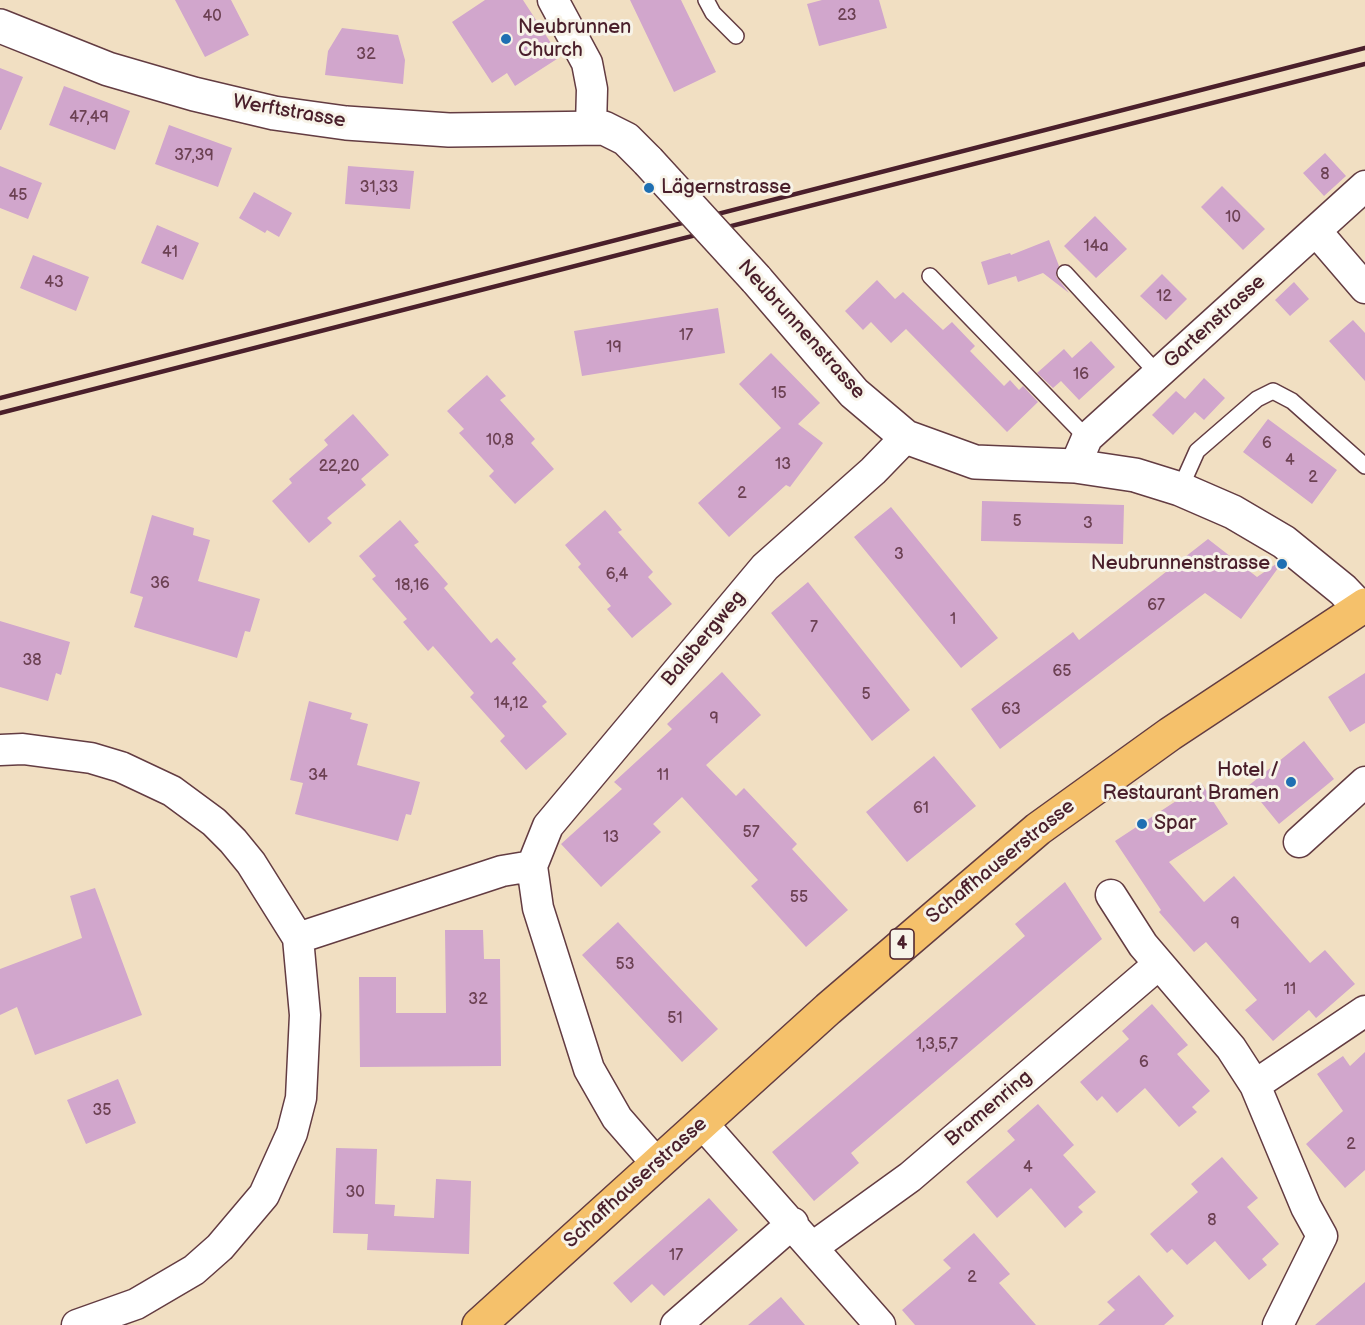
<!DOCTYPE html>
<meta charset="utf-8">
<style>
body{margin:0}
canvas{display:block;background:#f1dfc2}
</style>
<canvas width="1365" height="1325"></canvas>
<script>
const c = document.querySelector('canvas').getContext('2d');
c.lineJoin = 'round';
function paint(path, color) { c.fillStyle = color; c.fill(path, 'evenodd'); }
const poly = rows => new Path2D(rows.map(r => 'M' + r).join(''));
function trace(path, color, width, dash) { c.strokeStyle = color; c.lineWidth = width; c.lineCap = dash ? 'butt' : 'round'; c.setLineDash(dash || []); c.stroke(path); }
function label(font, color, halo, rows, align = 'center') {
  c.font = font + ' "Balsamiq Sans",sans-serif'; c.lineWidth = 6; c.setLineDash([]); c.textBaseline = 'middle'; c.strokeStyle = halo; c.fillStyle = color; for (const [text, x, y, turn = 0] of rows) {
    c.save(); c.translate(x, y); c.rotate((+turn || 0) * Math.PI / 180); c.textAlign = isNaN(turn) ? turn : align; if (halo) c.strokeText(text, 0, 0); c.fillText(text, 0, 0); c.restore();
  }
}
paint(poly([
 [175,0,231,0,249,35,205,57],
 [485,0,523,0,560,57,515,86,507,73,492,83,452,22],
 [630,0,681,0,716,72,674,92],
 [822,0,879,0,887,28,819,46,807,4],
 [342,28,398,35,405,60,403,84,325,75,328,51],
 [0,68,23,77,1,130,0,130],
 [64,86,130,111,115,150,49,125],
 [169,125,232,148,218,187,155,164],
 [1325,153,1346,176,1324,196,1303,173],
 [0,166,42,183,28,219,0,208],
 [348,166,414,171,410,209,345,204],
 [1222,186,1265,229,1243,250,1201,207],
 [254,192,292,213,279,237,267,230,265,233,239,218],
 [1095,216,1127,249,1096,278,1064,246],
 [157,225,199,243,183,280,141,263],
 [1049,240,1059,266,1056,276,1069,293,1043,273,1018,282,1016,276,988,285,981,262,1010,253,1011,255],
 [33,255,89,277,76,311,20,288],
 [1162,274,1187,299,1166,320,1140,296],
 [877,280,895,299,903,292,943,330,952,322,975,346,970,351,1004,386,1010,380,1019,390,1023,386,1038,402,1007,432,906,329,891,343,871,322,863,330,845,311],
 [1294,282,1309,299,1290,316,1275,300],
 [718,308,725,353,582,376,574,331],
 [1353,320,1365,333,1365,381,1329,341],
 [1091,341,1115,367,1079,400,1061,381,1053,388,1037,373,1064,349,1072,358],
 [771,353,820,403,798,424,823,443,790,487,786,485,729,537,698,503,781,428,739,384],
 [487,375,506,396,500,400,535,439,531,443,554,469,515,504,489,476,494,471,459,433,464,429,447,411],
 [1204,378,1225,398,1204,420,1195,412,1173,435,1152,415,1176,391,1185,399],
 [353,414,389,455,361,479,366,485,327,518,332,523,309,543,272,501,292,483,289,479,328,445,324,440],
 [1268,419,1337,470,1312,504,1243,452],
 [982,501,1124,505,1123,544,981,541],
 [891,507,998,638,961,668,854,537],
 [605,510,622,530,618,532,653,572,648,577,672,604,632,638,607,609,611,606,578,567,581,564,565,545],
 [152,515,194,528,193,535,210,540,198,581,260,599,250,632,245,631,237,658,134,627,143,597,130,593],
 [400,520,419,542,414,545,448,584,444,588,491,643,497,638,516,659,512,663,547,702,542,706,567,734,526,770,500,741,505,736,470,697,474,693,433,646,428,651,403,622,407,619,372,579,376,576,359,556],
 [1208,539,1257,577,1279,562,1281,564,1241,619,1205,593,1000,749,971,709,1073,632,1079,640],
 [808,582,910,710,872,741,771,613],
 [0,621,70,642,61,675,56,673,48,701,0,687],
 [722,672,761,715,706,765,736,796,744,788,797,844,792,849,848,910,806,947,751,886,758,880,682,797,653,824,661,832,601,887,561,844,622,789,614,782,672,729,667,724],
 [1365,673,1365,723,1350,732,1328,697],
 [309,701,352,713,350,719,368,724,357,765,420,782,411,815,406,814,398,841,295,814,303,783,290,780],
 [1304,741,1334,779,1279,824,1248,786],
 [934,756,976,806,907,862,866,812],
 [1202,784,1228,824,1169,862,1204,902,1234,876,1310,963,1325,950,1355,984,1316,1018,1309,1010,1273,1041,1245,1010,1257,1000,1206,942,1194,952,1159,912,1161,910,1115,841],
 [1065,882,1102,939,851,1153,859,1163,814,1201,772,1152,1025,936,1015,924],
 [95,888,142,1015,35,1055,17,1007,0,1015,0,969,82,938,70,896],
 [618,922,718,1029,682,1062,582,955],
 [445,930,483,930,484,959,500,959,501,1066,360,1067,359,977,396,977,396,1013,446,1013],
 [1152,1004,1188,1045,1177,1054,1210,1091,1192,1107,1197,1112,1179,1127,1145,1088,1117,1113,1102,1096,1097,1101,1080,1082,1129,1039,1122,1031],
 [1365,1052,1365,1170,1345,1188,1306,1144,1343,1111,1317,1074,1343,1056,1350,1066],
 [118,1079,136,1123,86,1144,67,1100],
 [1038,1104,1074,1145,1063,1155,1096,1192,1078,1207,1083,1212,1065,1228,1031,1188,997,1218,966,1182,1015,1140,1007,1131],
 [336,1148,377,1149,375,1204,395,1205,394,1216,434,1218,436,1179,471,1181,469,1254,367,1250,368,1234,333,1233],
 [1222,1157,1258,1198,1247,1207,1279,1244,1262,1259,1267,1265,1249,1280,1215,1241,1187,1265,1172,1249,1167,1253,1150,1234,1198,1192,1191,1184],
 [709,1198,738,1230,664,1296,652,1284,631,1303,613,1283],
 [974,1233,1010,1274,999,1283,1036,1325,915,1325,902,1310,951,1268,943,1260],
 [1139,1275,1174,1316,1164,1325,1098,1325,1115,1310,1107,1302],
 [1365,1282,1365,1325,1315,1325],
 [781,1297,805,1325,748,1325]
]), '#d1a6cc');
const service = poly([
 [706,0,713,13,736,36],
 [1065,273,1158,374],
 [930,276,1087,438],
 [1180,489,1197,451,1257,399,1273,391,1292,401,1365,466]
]);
const minor = poly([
 [553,0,587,63,592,89,591,126],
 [1316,231,1365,288],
 [1075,466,1087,438,1365,186],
 [0,750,23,749,91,758,121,767,172,791,214,822,233,841,251,863,298,938,305,1015,301,1098,292,1133,264,1195,220,1247,194,1270,136,1304,77,1325],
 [1299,842,1365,782],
 [1111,895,1143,945,1231,1048,1255,1085,1306,1207,1322,1236,1278,1325],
 [298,938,502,871,532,866],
 [1255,1085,1365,1011],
 [702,1123,880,1325],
 [657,1164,617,1118,589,1069,538,908,532,866,548,826,765,567,873,471,906,437],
 [813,1247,910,1177,1159,964],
 [676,1325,793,1223]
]);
const tertiary = poly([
 [0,26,108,69,194,94,274,113,346,123,449,130,604,128,626,139,648,161],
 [756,279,854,393,906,437,975,462,1075,466,1135,475,1180,489,1233,512,1284,542,1343,590,1360,608]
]);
const primary = poly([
 [479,1325,828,1009,1038,829,1170,734,1365,605]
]);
trace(service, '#633c42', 18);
trace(minor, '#633c42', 33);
trace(tertiary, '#633c42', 36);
trace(primary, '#633c42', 36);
trace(service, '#fff', 15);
trace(minor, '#fff', 30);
trace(tertiary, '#fff', 33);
trace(primary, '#f5c16b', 33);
trace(poly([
 [0,398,1365,48],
 [0,413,1365,64]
]), '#4a1f2b', 4.5);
const tertiaryBridge = poly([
 [648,161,756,279]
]);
trace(tertiaryBridge, '#633c42', 36, []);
trace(tertiaryBridge, '#fff', 33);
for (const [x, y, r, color] of [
 [506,39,6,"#1f6fb2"],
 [649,188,6,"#1f6fb2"],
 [1282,564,6,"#1f6fb2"],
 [1291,782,6,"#1f6fb2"],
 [1142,824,6,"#1f6fb2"]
]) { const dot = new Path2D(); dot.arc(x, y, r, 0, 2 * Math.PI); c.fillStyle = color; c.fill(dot); trace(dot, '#f7f3e8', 2); }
label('16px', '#6c4153', null, [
 ["23",847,16],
 ["40",212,17],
 ["32",366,55],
 ["47,49",89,118],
 ["37,39",194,156],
 ["8",1325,175],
 ["31,33",379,188],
 ["45",18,196],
 ["10",1233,218],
 ["14a",1096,247],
 ["41",170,253],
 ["43",54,283],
 ["12",1164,297],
 ["17",686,336],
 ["19",614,348],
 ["16",1081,375],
 ["15",779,394],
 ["10,8",500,441],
 ["6",1267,444],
 ["4",1290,461],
 ["13",783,465],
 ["22,20",339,467],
 ["2",1313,478],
 ["2",742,494],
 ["5",1017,522],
 ["3",1088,524],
 ["3",899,555],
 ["6,4",617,575],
 ["36",160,584],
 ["18,16",412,586],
 ["67",1156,606],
 ["1",953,620],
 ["7",814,628],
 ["38",32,661],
 ["65",1062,672],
 ["5",866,695],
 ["14,12",511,704],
 ["63",1011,710],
 ["9",714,719],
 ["34",318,776],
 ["11",663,776],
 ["61",921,809],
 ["57",751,833],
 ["13",611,838],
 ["55",799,898],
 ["9",1235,924],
 ["53",625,965],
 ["11",1290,990],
 ["32",478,1000],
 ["51",675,1019],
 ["1,3,5,7",937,1045],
 ["6",1144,1063],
 ["35",102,1111],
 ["2",1351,1145],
 ["4",1028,1168],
 ["30",355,1193],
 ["8",1212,1221],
 ["17",676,1256],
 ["2",972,1278]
]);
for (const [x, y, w] of [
 [902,944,24]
]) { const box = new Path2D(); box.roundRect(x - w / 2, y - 15, w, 30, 4.5); c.fillStyle = '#f7f3e8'; c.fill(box); trace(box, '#4a1f2b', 1.5); }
label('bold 18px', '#4a1f2b', null, [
 ["4",902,944]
]);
label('20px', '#4a1f2b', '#f7f3e8', [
 ["Neubrunnen",518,28],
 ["Church",518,51],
 ["Lägernstrasse",661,188],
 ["Neubrunnenstrasse",1270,564,"right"],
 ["Hotel /",1279,771,"right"],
 ["Restaurant Bramen",1279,794,"right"],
 ["Spar",1154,824]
], 'left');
label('20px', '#4a1f2b', '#f7f3e8', [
 ["Werftstrasse",289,112,10],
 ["Gartenstrasse",1215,322,-42],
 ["Neubrunnenstrasse",801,330,48],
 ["Balsbergweg",704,639,-50],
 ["Schaffhauserstrasse",1001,862,-39],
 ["Bramenring",989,1109,-40],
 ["Schaffhauserstrasse",636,1183,-42]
]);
</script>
